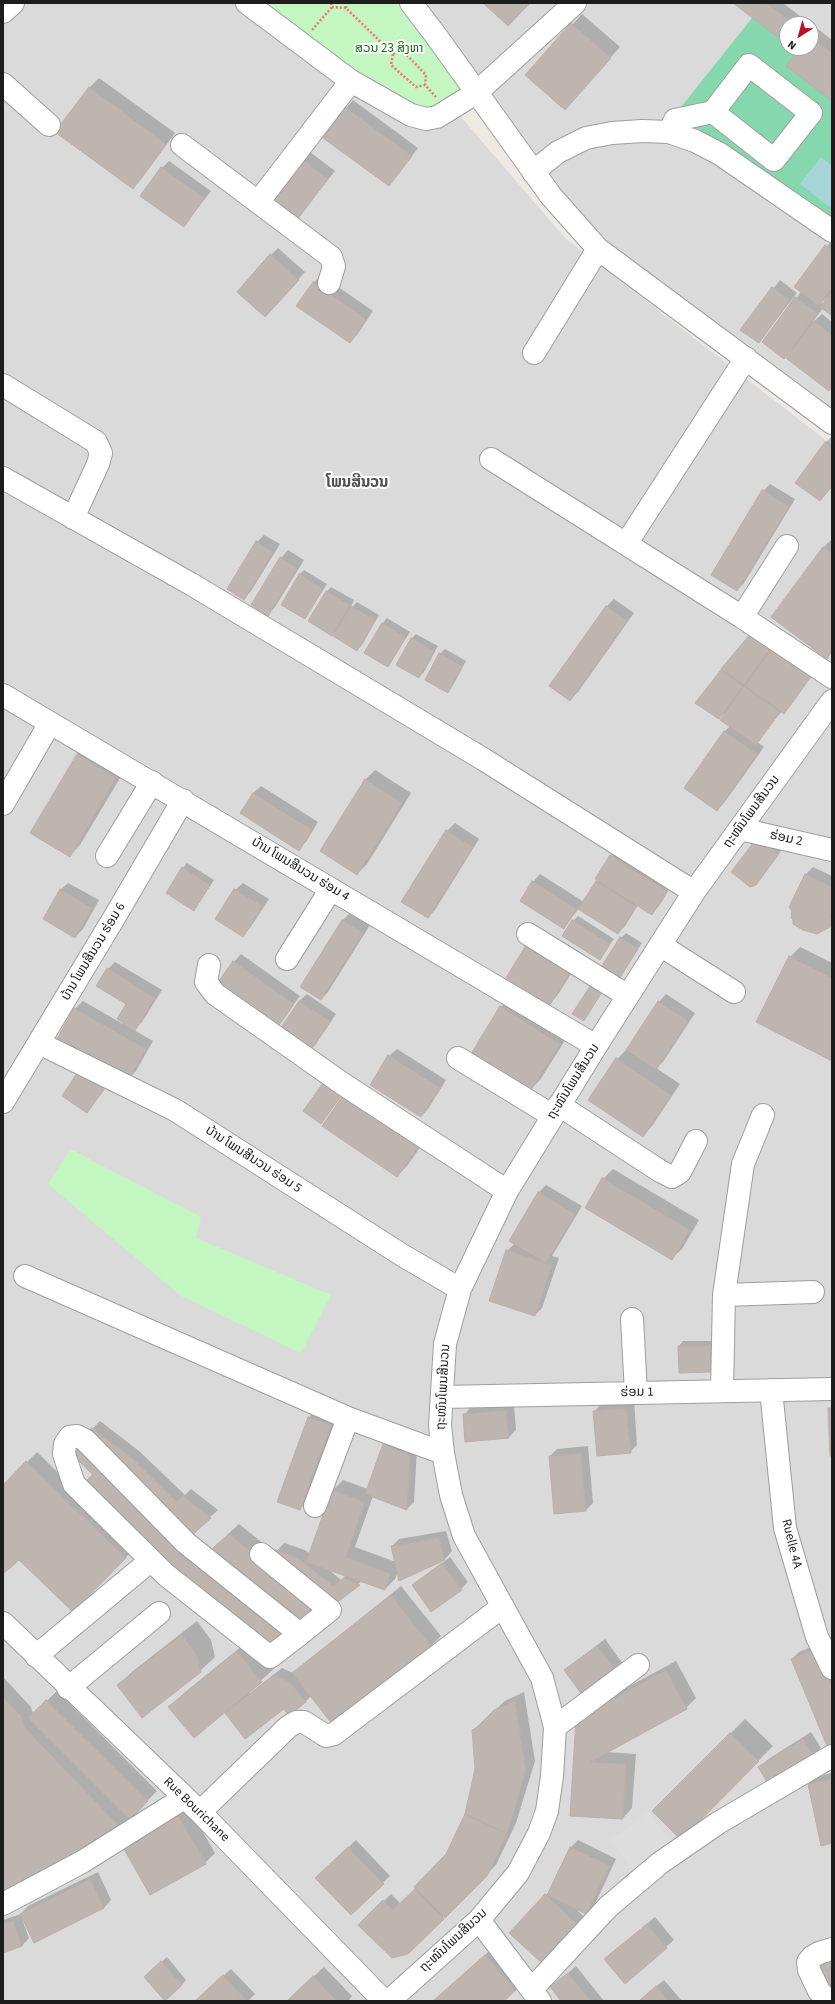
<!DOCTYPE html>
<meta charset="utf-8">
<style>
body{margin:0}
#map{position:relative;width:835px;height:2004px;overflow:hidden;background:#eee9e3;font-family:"Source Sans 3",sans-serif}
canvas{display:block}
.frame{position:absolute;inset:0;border:4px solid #1d1d1d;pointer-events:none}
.north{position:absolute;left:779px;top:16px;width:40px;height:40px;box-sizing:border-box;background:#fff;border:1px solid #a5a5a5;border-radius:50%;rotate:217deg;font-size:11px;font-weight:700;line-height:16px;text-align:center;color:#1d1d1d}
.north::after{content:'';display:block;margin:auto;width:14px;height:18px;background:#be0c22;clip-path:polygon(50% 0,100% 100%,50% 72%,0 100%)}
</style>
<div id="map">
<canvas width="835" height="2004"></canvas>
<div class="frame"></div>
<div class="north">N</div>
</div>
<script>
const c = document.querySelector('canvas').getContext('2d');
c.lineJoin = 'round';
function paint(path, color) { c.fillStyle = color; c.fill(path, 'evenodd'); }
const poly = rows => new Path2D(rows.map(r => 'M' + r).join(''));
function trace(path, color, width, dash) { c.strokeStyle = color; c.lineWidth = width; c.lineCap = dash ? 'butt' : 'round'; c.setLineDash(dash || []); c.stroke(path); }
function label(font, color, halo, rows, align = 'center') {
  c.font = font + ' "Source Sans 3","Noto Sans Lao",sans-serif'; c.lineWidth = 4; c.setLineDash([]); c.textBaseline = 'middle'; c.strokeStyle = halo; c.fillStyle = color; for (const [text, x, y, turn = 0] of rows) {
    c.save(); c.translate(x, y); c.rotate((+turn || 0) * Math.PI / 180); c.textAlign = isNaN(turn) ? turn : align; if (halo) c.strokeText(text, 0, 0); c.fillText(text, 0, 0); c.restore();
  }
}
paint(poly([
 [3,3,363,3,565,238,832,445,832,2001,3,2001],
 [421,3,562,3,478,84],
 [575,3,832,3,832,423,598,249,476,93],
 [787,24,811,24,811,48,787,48]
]), '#dbdada');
paint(poly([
 [247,3,411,3,476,93,458,106,401,112],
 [70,1149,201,1217,196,1238,331,1295,301,1353,181,1296,48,1184]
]), '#c4f6c2');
paint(poly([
 [764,3,794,24,787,24,787,48,811,48,811,37,832,53,832,228,673,117]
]), '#85d8ae');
paint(poly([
 [649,1812,673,1844,634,1872,610,1840]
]), '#ddd');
paint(poly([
 [821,157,832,166,832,209,800,184]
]), '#a6d4d9');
paint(poly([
 [735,3,783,3,810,24,787,24,787,43],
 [582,14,620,47,574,98,527,75],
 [818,29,832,40,832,100,801,48,811,48,811,36],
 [99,78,175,133,142,178,133,188,90,87],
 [353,100,418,148,389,185,346,108],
 [310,152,335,171,297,218,272,199],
 [169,161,211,191,184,226,162,168],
 [832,240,832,315,823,308,811,324,822,314,832,322,832,387,792,349,784,357,763,342,801,292,795,287],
 [829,295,823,305,821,303],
 [278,248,305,272,265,316,271,255],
 [321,275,373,311,357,335,350,342,313,283],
 [780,280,797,293,759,342,742,329],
 [832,436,832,487,820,500,825,443],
 [770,484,795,499,744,583,737,590,763,491],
 [264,535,280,544,251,591,244,599,257,542],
 [832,539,832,652,827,657,772,617,824,547],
 [288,550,304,560,275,607,268,614,281,558],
 [304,570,327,584,305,618,299,575],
 [331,587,354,600,350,609,357,602,379,615,362,645,357,650,338,628,332,635,326,592],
 [614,599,634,613,578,692,570,700,550,685,607,606],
 [387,618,410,632,388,666,365,653,383,623],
 [752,633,820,664,791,705,784,712,782,711,757,742,764,747,724,803,717,810,725,731,730,726,728,711,718,718,696,703],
 [416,634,438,646,424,672,419,677,411,639],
 [445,649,466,661,452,687,448,691,440,654],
 [87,745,126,768,80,845,70,855,77,755],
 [375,770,411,793,367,864,357,874,365,780],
 [261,786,318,822,306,842,298,849,253,793],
 [455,823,479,839,435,910,428,917,447,831],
 [755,843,784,847,756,884],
 [618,848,673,883,659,906,652,913,638,905,625,926,618,933,579,908,564,928,533,882,540,874,584,902,598,880,611,856],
 [187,863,214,880,194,910,183,868],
 [813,867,832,876,832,925,793,910,790,906,806,874],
 [68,883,99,900,83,929,75,937,60,890],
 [243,883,269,899,250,928,243,935,235,890],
 [350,913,370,925,328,992,321,999,301,987,343,920],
 [578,916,614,939,600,958,573,921],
 [626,933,642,943,616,982,621,938],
 [800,947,832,963,832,1059,790,957],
 [241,954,300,996,275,1029,234,962],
 [115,962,162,990,142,1022,134,1030,153,1041,136,1071,129,1078,75,1009,83,1001,123,1024,127,1004,108,969],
 [577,964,557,996,549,1004,507,977],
 [607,985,583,1020,574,1014],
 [307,994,336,1014,316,1044,309,1051,299,1001],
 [666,994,695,1013,663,1062,656,1068,680,1084,652,1126,643,1136,617,1059,627,1049,659,1002],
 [511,997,569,1034,540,1080,530,1090,501,1007],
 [397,1049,446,1080,428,1109,421,1116,389,1056],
 [109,1083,87,1112,63,1095],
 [345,1095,428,1136,407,1166,397,1176],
 [613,1169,699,1220,682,1249,672,1258,603,1179],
 [546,1185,582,1206,552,1256,559,1258,542,1308,535,1315,507,1251,515,1243,510,1240,539,1192],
 [683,1341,716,1341,717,1367,679,1346],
 [634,1401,637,1445,630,1452,594,1412,601,1404],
 [514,1404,516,1430,509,1437,464,1415,471,1407],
 [316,1410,338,1418,307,1502,299,1509,278,1501,309,1417],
 [100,1421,139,1451,185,1495,191,1489,218,1510,192,1534,211,1550,239,1524,275,1553,284,1543,305,1550,310,1554,333,1490,343,1480,368,1489,384,1445,391,1438,417,1448,414,1502,407,1509,373,1496,355,1547,396,1562,392,1546,399,1539,446,1531,452,1551,445,1559,400,1580,398,1572,395,1579,385,1589,362,1581,331,1605,323,1608,82,1485,93,1474,89,1438,92,1429],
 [328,1569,346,1575,341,1580],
 [588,1446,593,1503,586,1510,550,1456,557,1449],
 [37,1452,135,1548,73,1611,19,1558,3,1573,3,1486],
 [450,1557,468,1582,461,1589,413,1586],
 [401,1586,441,1636,431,1646,311,1696,305,1702,284,1708,226,1713,233,1707,232,1706,170,1707,184,1693,252,1638,276,1667,248,1692,249,1694,282,1668,293,1673],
 [197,1621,211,1640,215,1657,200,1671,118,1685,133,1671],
 [605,1639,623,1664,616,1671,565,1670],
 [823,1642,832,1662,832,1743,792,1659,799,1652],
 [676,1661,696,1698,686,1708,605,1752,636,1754,632,1808,623,1818,571,1815,587,1709],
 [3,1677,31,1707,33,1714,57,1691,157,1791,130,1818,132,1819,3,1896],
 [524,1692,535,1761,516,1823,496,1865,407,1953,360,1925,391,1894,401,1904,447,1855,466,1814,476,1769,473,1730,505,1701],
 [745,1719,773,1746,681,1839,653,1811],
 [811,1732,821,1748,814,1755,760,1768,767,1760],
 [832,1773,832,1842,809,1784,816,1777],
 [185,1801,215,1853,205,1863,121,1842],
 [356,1840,390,1876,351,1914,317,1878],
 [578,1840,616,1859,594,1906,586,1913,575,1908,586,1919,551,1956,511,1933,549,1892,570,1848],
 [98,1872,111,1900,104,1908,35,1941,24,1919,22,1919,29,1938,22,1946,3,1952,3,1920,21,1914,28,1906],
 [655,1917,674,1940,625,1982,613,1952],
 [495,1946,525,1979,516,1989,502,2001,434,2001],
 [167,1957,186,1980,182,1985,150,1972],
 [576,1966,604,2001,563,2001,552,1987],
 [324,1967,352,1996,348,2001,287,2001],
 [231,1969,255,1994,248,2001,196,2001],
 [664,1980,682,2001,639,2001,644,1997]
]), '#0003');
const building = poly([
 [483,3,530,3,508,26,483,3],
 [733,3,766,3,794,24,787,24,787,44,733,3],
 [571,23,611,58,565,110,525,75,571,23],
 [811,37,832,53,832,101,786,66,800,48,811,48,811,37],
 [89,87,166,144,133,189,55,132,89,87],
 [345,107,412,156,389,186,323,138,345,107],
 [301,158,328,179,297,220,270,199,301,158],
 [161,167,204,198,184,227,140,196,161,167],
 [825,245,832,250,832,288,819,306,794,287,825,245],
 [270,254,299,280,265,317,237,292,270,254],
 [313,282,366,319,350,343,296,306,313,282],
 [772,287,790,300,759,343,740,330,772,287],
 [832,291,832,316,820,307,832,291],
 [795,297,818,313,784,359,762,342,795,297],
 [814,321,832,335,832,387,829,391,786,358,814,321],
 [825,442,832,448,832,486,820,501,795,483,825,442],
 [762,490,789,506,737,591,711,575,762,490],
 [256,541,273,552,244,600,227,589,256,541],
 [823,547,832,553,832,651,827,659,771,617,823,547],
 [280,557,297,568,268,616,251,605,280,557],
 [299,574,323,589,305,619,281,605,299,574],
 [326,591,350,605,332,636,308,621,326,591],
 [351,606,375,620,357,651,333,636,351,606],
 [606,606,627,621,570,701,549,686,606,606],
 [382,623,406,637,388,667,364,653,382,623],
 [752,632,773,645,744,685,721,669,752,632],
 [411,638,434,651,419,678,396,665,411,638],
 [775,644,814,672,784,714,745,686,775,644],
 [439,653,462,666,448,693,425,680,439,653],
 [721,670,743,686,719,719,695,703,721,670],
 [744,686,780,712,756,745,720,720,744,686],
 [724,731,757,754,717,811,684,788,724,731],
 [77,754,116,778,70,857,30,833,77,754],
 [365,779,402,803,357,875,320,851,365,779],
 [253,793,312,830,299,851,240,813,253,793],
 [446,830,473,847,428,918,401,902,446,830],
 [754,842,761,847,768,843,777,848,775,853,778,855,756,885,750,887,731,872,754,842],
 [610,855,667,891,652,915,595,879,610,855],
 [182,867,210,885,194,911,166,893,182,867],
 [805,874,832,887,832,912,830,917,832,918,832,926,817,934,803,930,793,924,793,920,791,918,792,911,789,907,805,874],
 [532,881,576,909,564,929,520,901,532,881],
 [596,881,636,906,618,934,578,909,596,881],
 [60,889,92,908,75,938,43,919,60,889],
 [234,889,262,906,243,937,215,919,234,889],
 [342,920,363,933,321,1000,300,987,342,920],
 [572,920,610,944,600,960,562,936,572,920],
 [620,937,638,949,616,984,598,972,620,937],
 [526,945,570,972,550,1005,506,978,526,945],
 [789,956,832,978,832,1061,756,1022,789,956],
 [233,961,294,1004,275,1031,214,988,233,961],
 [107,968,155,998,135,1031,117,1019,126,1004,96,986,107,968],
 [592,983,603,990,584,1021,572,1014,592,983],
 [299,1001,330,1021,309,1053,278,1032,299,1001],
 [658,1001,688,1021,656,1070,626,1050,658,1001],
 [500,1006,560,1044,530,1091,471,1054,500,1006],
 [74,1008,146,1049,129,1080,57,1039,74,1008],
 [388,1055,440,1088,421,1117,370,1085,388,1055],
 [616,1058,671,1095,643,1137,588,1100,616,1058],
 [79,1070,105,1088,87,1113,62,1096,79,1070],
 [323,1083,341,1096,321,1124,303,1111,323,1083],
 [344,1094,419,1146,397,1177,322,1126,344,1094],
 [602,1178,690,1230,672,1260,585,1208,602,1178],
 [538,1192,575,1214,546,1263,509,1241,538,1192],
 [506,1250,552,1265,535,1316,489,1301,506,1250],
 [711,1345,712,1372,679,1373,678,1346,711,1345],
 [626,1408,631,1453,597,1456,593,1411,626,1408],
 [828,1408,832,1408,832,1456,830,1456,828,1408],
 [506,1410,509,1438,465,1442,463,1414,506,1410],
 [308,1417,331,1425,300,1510,277,1502,308,1417],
 [92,1428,132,1458,177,1502,183,1496,211,1518,189,1538,86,1436,92,1428],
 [83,1443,292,1631,269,1649,168,1573,81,1485,93,1475,72,1454,83,1443],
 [383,1444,410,1456,407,1510,365,1494,383,1444],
 [581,1453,586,1511,554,1514,549,1456,581,1453],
 [26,1461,126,1558,73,1612,19,1560,3,1574,3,1485,26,1461],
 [332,1490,365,1502,346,1557,391,1574,385,1590,306,1562,332,1490],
 [229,1534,324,1609,301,1628,205,1555,229,1534],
 [439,1538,445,1560,399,1581,391,1546,439,1538],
 [276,1550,298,1558,333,1586,344,1578,360,1585,331,1607,268,1558,276,1550],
 [442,1563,462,1590,431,1612,412,1585,442,1563],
 [391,1595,432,1647,333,1725,292,1673,391,1595],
 [182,1635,197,1655,201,1672,142,1718,117,1685,182,1635],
 [597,1646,617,1672,583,1696,564,1670,597,1646],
 [816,1649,832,1687,832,1744,827,1746,791,1659,816,1649],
 [237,1651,262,1682,194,1738,168,1707,237,1651],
 [666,1670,687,1709,590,1762,626,1764,623,1819,570,1816,576,1719,666,1670],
 [274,1675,290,1682,306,1702,289,1716,284,1709,245,1739,225,1713,274,1675],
 [3,1697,22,1717,25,1728,123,1830,3,1897,3,1697],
 [46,1700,148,1801,130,1820,28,1718,46,1700],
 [515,1701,526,1771,507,1834,465,1814,475,1769,472,1730,479,1726,494,1710,515,1701],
 [730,1733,759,1761,681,1840,652,1811,730,1733],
 [803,1739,814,1756,769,1785,758,1767,803,1739],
 [832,1779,832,1843,821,1846,808,1784,832,1779],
 [175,1810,206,1864,150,1895,120,1842,175,1810],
 [465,1814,507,1834,487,1876,445,1918,414,1887,446,1854,465,1814],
 [348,1847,384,1884,351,1915,315,1878,348,1847],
 [570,1847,610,1866,586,1914,547,1895,570,1847],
 [90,1879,104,1908,34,1943,20,1914,90,1879],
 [415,1889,444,1919,408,1954,392,1958,358,1925,383,1900,393,1910,415,1889],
 [545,1894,579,1926,544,1965,509,1933,545,1894],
 [13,1921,22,1946,3,1953,3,1924,13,1921],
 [647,1924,667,1948,625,1984,604,1959,647,1924],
 [832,1953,832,1992,826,1993,817,1956,832,1953],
 [485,1955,516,1990,504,2001,433,2001,485,1955],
 [161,1961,182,1985,165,2001,144,1977,161,1961],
 [568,1973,591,2001,561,2001,550,1987,568,1973],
 [223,1975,247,2001,195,2001,223,1975],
 [313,1976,337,2001,287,2001,313,1976],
 [656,1986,668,2001,639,2001,656,1986]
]);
paint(building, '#beb4b0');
trace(building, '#beaea7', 1);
const minor = poly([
 [247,3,351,81,411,115,426,119,437,117,476,93,575,3],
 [411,3,434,33,551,196,598,249,832,423],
 [3,12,13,3],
 [3,84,49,125],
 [669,132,675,120,713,112,749,65,811,113,774,160,713,112],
 [182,145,331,257,334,266,329,283],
 [533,172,558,152,586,138,612,133,642,131,669,132,695,141,720,154,832,231],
 [259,201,351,81],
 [534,353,598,249],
 [3,385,96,442,101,453,98,464,73,518],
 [491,459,742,617,832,677],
 [3,478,191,584,483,759,694,892],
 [626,544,746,358],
 [742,617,787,546],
 [3,695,596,1046],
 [3,804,50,723],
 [740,829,832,850],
 [107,856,152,782],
 [528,934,628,996],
 [660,945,734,992],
 [287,959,331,889],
 [209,965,206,982,215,994,343,1084,507,1191],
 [39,1043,175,1110,402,1255,460,1289],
 [458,1058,553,1116],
 [3,1102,114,918,183,800],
 [559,1105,660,1171,672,1177,680,1172,696,1141],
 [25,1276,348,1418,443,1453],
 [724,1295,813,1292],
 [632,1319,636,1393],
 [771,1390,785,1528,817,1637,832,1668],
 [722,1391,724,1295,743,1164,763,1115],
 [442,1397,832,1389],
 [315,1506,348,1418],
 [261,1554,330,1610,300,1634,186,1543,85,1440,77,1436,70,1437,65,1444,64,1454,74,1484,166,1575,270,1657,300,1634],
 [3,1623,200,1812,384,2001],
 [36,1656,150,1561],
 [68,1688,159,1613],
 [555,1727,638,1665],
 [200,1812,288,1727,296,1722,304,1722,326,1736,334,1734,502,1607],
 [3,1904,82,1862,184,1798],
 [479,1920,540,2001],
 [532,1989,608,1907,660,1863,718,1823,832,1756],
 [389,2001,479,1920,518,1873,539,1833,547,1811,552,1776,555,1727,542,1678,464,1536,451,1495,443,1453,440,1425,445,1344,460,1289,507,1191,596,1046,694,892,832,701],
 [828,2001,819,1991,809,1970,808,1962,812,1957,819,1953,832,1949]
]);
trace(minor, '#9e9e9e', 24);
trace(poly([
 [331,3,332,7,346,8,393,54,391,65,416,87,425,85,436,97],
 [346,8,346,3],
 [312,30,332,7],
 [393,54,403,51,426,75,425,85]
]), '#f17174', 2.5, [2, 2]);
trace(minor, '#fff', 22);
label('13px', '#167412', '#fff', [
 ["ສວນ 23 ສິງຫາ",389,49]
]);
label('13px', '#1d1d1d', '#fff', [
 ["ຖະໜົນໂພນສີນວນ",752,812,-54],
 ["ຮ່ອມ 2",786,839,12],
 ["ບ້ານ ໂພນສີນວນ ຮ່ອມ 4",300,870,31],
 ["ບ້ານ ໂພນສີນວນ ຮ່ອມ 6",94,952,-59],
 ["ຖະໜົນໂພນສີນວນ",574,1082,-58],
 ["ບ້ານ ໂພນສີນວນ ຮ່ອມ 5",253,1160,33],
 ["ຖະໜົນໂພນສີນວນ",444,1387,-87],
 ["ຮ່ອມ 1",637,1393,-1],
 ["Ruelle 4A",791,1544,76],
 ["Rue Bourichane",196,1810,44],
 ["ຖະໜົນໂພນສີນວນ",454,1941,-43]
]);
label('bold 15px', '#505050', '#fff', [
 ["ໂພນສີນວນ",357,484]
]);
</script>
